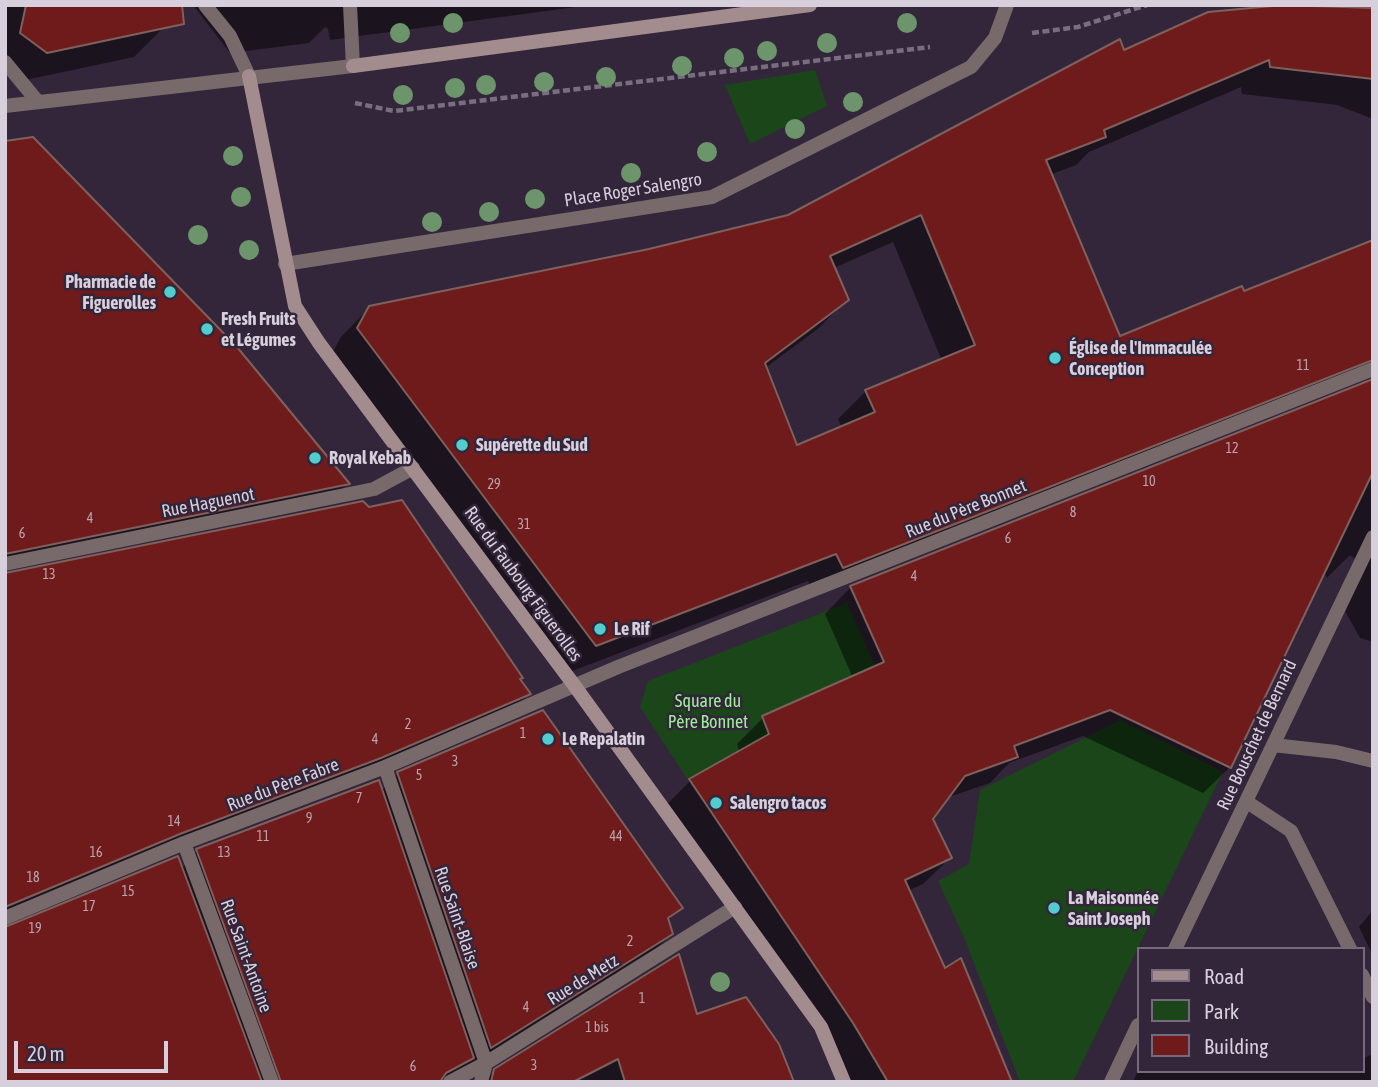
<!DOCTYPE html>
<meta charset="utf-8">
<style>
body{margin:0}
#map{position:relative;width:1378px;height:1087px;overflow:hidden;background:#33263b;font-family:"Asap Condensed",sans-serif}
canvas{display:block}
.frame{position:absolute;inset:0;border:7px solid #d7cfdc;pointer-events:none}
.legend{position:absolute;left:1137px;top:947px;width:228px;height:126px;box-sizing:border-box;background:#33263b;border:2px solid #756a7b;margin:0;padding:9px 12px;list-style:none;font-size:21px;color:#d7cfdc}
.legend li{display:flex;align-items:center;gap:14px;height:35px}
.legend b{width:35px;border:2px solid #756a7b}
.scale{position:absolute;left:14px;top:1041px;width:154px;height:32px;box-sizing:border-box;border:4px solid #d7cfdc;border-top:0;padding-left:9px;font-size:21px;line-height:24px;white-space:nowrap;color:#d7cfdc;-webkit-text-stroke:5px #33263b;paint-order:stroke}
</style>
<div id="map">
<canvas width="1378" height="1087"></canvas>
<div class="frame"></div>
<ul class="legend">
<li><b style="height:9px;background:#a38c8e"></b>Road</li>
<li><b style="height:19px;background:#1a4619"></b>Park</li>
<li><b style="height:19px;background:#6f1b1b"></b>Building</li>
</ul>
<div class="scale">20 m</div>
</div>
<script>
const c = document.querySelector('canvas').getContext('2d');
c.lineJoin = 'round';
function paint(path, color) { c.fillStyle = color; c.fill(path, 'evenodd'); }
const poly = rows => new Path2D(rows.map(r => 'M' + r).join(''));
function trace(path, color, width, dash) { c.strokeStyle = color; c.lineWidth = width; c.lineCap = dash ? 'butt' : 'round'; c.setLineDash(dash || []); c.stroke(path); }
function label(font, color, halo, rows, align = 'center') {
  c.font = font + ' "Asap Condensed",sans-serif'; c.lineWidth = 5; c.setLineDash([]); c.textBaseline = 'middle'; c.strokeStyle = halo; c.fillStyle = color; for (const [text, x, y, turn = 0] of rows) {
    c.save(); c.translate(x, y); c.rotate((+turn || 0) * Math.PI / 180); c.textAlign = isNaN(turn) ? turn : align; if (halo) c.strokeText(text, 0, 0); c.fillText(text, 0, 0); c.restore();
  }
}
paint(poly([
 [815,70,827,106,750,144,725,85],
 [847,603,875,666,769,734,688,780,640,707,648,681],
 [1121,720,1223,772,1073,1082,1020,1082,963,935,938,881,969,864,980,790]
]), '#1a4619');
paint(poly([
 [5,5,178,5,164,27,134,57,16,82,5,73],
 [193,5,591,5,330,40,328,29,325,27,309,43,230,53],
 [1307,5,1338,5,1373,13,1373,119,1337,105,1242,94,1241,87,1089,152,1076,165,1050,175,1119,338,1243,294,1364,361,1337,389,814,595,808,581,567,673,330,357,341,337,369,308,650,251,789,217,1123,52,1209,14],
 [893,242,942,361,866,391,838,419,842,428,796,448,765,368,819,328,847,299,834,268],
 [5,143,347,484,325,506,5,571],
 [1373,380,1373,642,1360,638,1340,602,1355,559,1350,555,1327,578,1323,571,1230,767,1203,793,1083,736,1009,763,990,783,946,798,931,819,950,858,923,884,908,891,944,970,1010,1082,845,1082,827,1049,664,807,690,781,740,753,737,744,763,718,853,678,825,614,851,587],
 [5,575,519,680,529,694,507,716,5,919],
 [398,774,681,908,667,921,671,934,644,961,447,1082,5,1082,197,850,381,791],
 [1373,910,1373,956,1359,927],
 [696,1016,792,1082,484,1082,495,1071],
 [1373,1054,1373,1082,1133,1082,1138,1070,1362,1071,1362,1059]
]), '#0007');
const building = poly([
 [26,5,182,5,184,24,47,53,20,33,26,5],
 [1283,5,1373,8,1373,79,1270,67,1269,60,1104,130,1106,137,1046,160,1120,336,1242,286,1244,291,1373,240,1373,360,843,568,836,554,596,646,357,328,369,306,649,249,788,215,1120,39,1124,50,1208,12,1283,5],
 [921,215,975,345,865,390,875,412,797,445,765,363,849,300,830,256,921,215],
 [33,137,237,347,350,484,5,554,5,141,33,137],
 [1373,379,1373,472,1231,768,1110,710,1014,746,1018,757,965,776,933,819,952,858,905,880,945,968,961,958,1012,1082,888,1082,853,1023,689,779,769,734,762,716,884,662,850,586,1373,379],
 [402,500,523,678,520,679,531,694,381,758,180,834,5,907,5,573,363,501,369,507,402,500],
 [543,710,683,908,668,918,673,934,491,1048,397,772,543,710],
 [379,780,474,1058,446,1073,440,1082,281,1082,196,849,379,780],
 [178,856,262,1082,5,1082,5,927,178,856],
 [679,954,697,1014,746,997,779,1044,794,1082,625,1082,618,1059,573,1082,491,1082,494,1069,679,954]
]);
paint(building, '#6f1b1b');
trace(building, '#7e605d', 2);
trace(poly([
 [1032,33,1078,27,1147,5],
 [355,103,394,111,930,47]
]), '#796e80', 4.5, [7, 3.5]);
trace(poly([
 [205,5,230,36,249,76],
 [5,62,38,102],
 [5,106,353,66,350,5],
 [285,264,712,197,971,67,995,38,1007,5],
 [5,564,374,489,413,468],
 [1273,745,1336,752,1373,761],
 [385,767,486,1063,481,1082],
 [1247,802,1291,831,1350,949],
 [184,843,272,1082],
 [5,918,184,843,385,767,618,667,1373,369],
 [1175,949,1373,537],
 [1362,975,1373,997],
 [450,1082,486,1063,735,907],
 [1111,1082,1138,1025]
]), '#786a6b', 14);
trace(poly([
 [353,66,810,5],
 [249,76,295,306,319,343,574,685,821,1027,844,1082]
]), '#a38c8e', 14);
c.fillStyle = '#6c956c';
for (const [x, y] of [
 [453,23],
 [907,23],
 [400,33],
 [827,43],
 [767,51],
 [734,58],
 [682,66],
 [606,77],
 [544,82],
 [486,85],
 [455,88],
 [403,95],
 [853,102],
 [795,129],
 [707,152],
 [233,156],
 [631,173],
 [241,197],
 [535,199],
 [489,212],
 [432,222],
 [198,235],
 [249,250],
 [720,982]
]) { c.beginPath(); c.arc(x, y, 10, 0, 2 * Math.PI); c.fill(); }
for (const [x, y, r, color] of [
 [170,292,7,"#52cdce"],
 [207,329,7,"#52cdce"],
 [1055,358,7,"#52cdce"],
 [462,445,7,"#52cdce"],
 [315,458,7,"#52cdce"],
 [600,629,7,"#52cdce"],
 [548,739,7,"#52cdce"],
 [716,803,7,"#52cdce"],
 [1054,908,7,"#52cdce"]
]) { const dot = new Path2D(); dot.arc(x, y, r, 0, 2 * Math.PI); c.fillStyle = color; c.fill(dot); trace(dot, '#33263b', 2.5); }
label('14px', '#bda2ac', null, [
 ["11",1303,366],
 ["12",1232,449],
 ["10",1149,482],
 ["29",494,485],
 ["8",1073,513],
 ["4",90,519],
 ["31",524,525],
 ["6",22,534],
 ["6",1008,539],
 ["13",49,575],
 ["4",914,577],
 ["2",408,725],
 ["1",523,734],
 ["4",375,740],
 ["3",455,762],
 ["5",419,776],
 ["7",359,799],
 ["9",309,819],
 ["14",174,822],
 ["11",263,837],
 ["44",616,837],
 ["16",96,853],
 ["13",224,853],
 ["18",33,878],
 ["15",128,892],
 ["17",89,907],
 ["19",35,929],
 ["2",630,942],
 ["1",642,999],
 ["4",526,1008],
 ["1 bis",597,1028],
 ["3",534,1066],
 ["6",413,1067]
]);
label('18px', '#d7cfdc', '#33263b', [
 ["Place Roger Salengro",633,190,-9],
 ["Rue Haguenot",208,503,-11],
 ["Rue du Père Bonnet",966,509,-22],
 ["Rue du Faubourg Figuerolles",523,584,54],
 ["Rue Bouschet de Bernard",1257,735,-65],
 ["Rue du Père Fabre",283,785,-21],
 ["Rue Saint-Blaise",457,918,71],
 ["Rue Saint-Antoine",246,956,70],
 ["Rue de Metz",583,980,-32]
]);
label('bold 18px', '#d7cfdc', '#33263b', [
 ["Pharmacie de",156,282,"right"],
 ["Figuerolles",156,303,"right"],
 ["Fresh Fruits",221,319],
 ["et Légumes",221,340],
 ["Église de l'Immaculée",1069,348],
 ["Conception",1069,369],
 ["Supérette du Sud",476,445],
 ["Royal Kebab",329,458],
 ["Le Rif",614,629],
 ["Le Repalatin",562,739],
 ["Salengro tacos",730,803],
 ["La Maisonnée",1068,898],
 ["Saint Joseph",1068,919]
], 'left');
label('18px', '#9af095', '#33263b', [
 ["Square du",708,701],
 ["Père Bonnet",708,722]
]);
</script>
